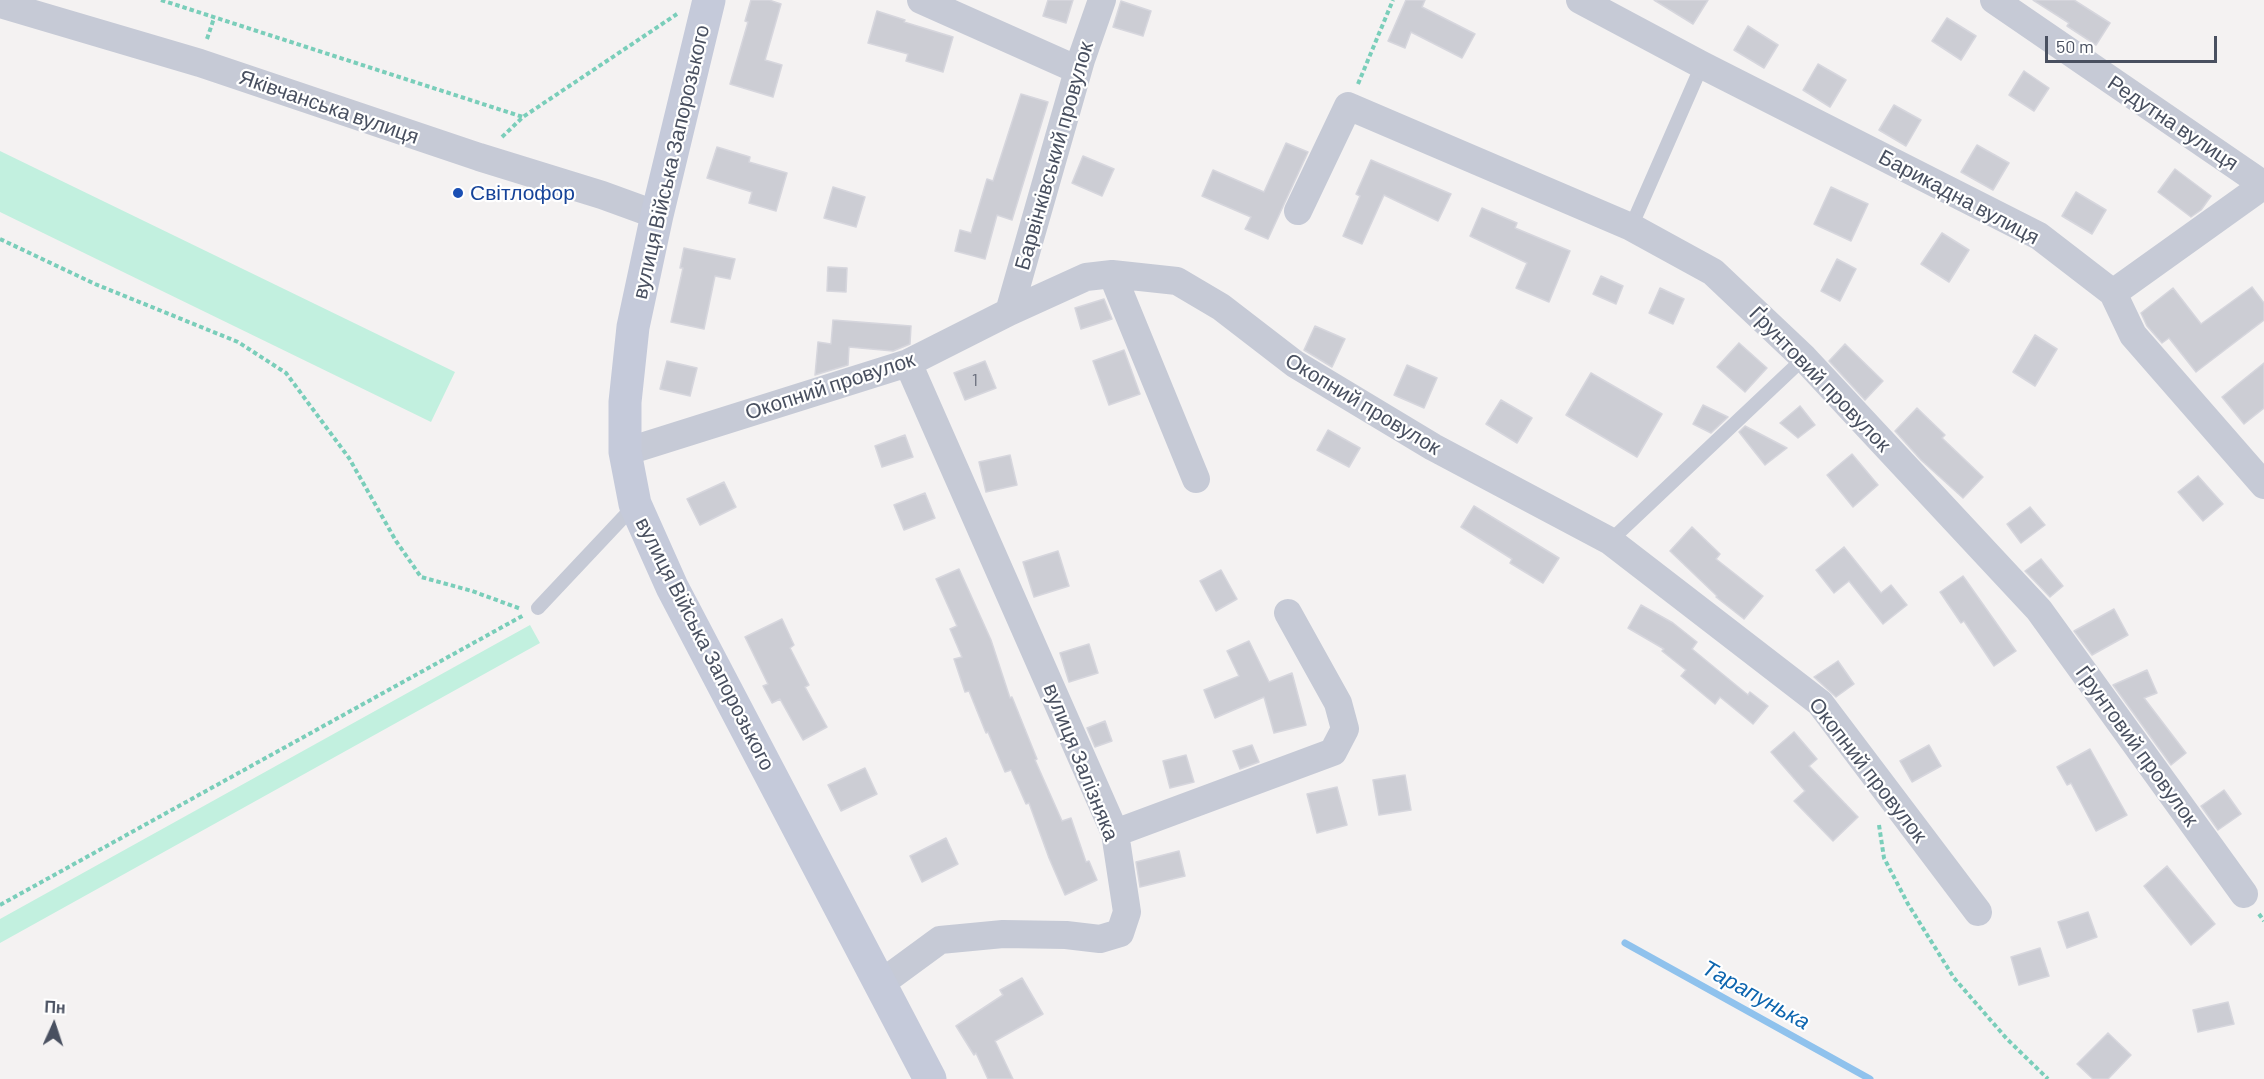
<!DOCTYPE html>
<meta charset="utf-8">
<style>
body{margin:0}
#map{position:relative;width:2264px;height:1079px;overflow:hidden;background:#f4f2f2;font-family:Barlow,sans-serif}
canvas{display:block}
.north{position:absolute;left:24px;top:995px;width:60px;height:60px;-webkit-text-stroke:4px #fff;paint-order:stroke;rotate:3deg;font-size:16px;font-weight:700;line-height:24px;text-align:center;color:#495060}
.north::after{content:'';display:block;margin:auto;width:21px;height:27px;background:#495060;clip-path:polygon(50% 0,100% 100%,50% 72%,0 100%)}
.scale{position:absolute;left:2045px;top:36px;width:172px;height:27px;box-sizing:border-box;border:3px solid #495060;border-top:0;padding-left:8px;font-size:18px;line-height:21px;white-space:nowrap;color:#495060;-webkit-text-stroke:4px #fff;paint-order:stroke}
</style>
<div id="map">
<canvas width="2264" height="1079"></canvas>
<div class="north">Пн</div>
<div class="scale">50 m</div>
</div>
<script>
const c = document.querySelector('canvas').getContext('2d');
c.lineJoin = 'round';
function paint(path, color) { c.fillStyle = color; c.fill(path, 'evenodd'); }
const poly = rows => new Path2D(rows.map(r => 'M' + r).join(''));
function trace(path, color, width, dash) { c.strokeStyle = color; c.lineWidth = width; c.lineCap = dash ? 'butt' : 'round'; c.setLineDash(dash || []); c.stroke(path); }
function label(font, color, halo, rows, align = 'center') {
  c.font = font + ' Barlow,sans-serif'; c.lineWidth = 4.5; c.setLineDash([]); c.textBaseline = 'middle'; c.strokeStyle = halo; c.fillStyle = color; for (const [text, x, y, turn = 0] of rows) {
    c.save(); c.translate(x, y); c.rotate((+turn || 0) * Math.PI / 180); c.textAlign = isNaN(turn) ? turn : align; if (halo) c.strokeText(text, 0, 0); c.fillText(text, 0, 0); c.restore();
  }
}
paint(poly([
 [0,151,455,372,431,422,0,212],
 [530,625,540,643,0,943,0,919]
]), '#c2f0df');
trace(poly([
 [1625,943,1870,1079]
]), '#8fc2ed', 7);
const building = poly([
 [751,0,769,0,781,4,765,60,782,65,773,97,730,84,748,22,745,21,751,0],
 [1048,0,1073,0,1066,23,1043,16,1048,0],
 [1406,0,1425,0,1422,7,1475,34,1462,58,1411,32,1405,48,1388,41,1406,0],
 [1654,0,1708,0,1693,24,1654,0],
 [2033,0,2074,0,2110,23,2096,45,2067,26,2069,23,2033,0],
 [1121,1,1151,11,1143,36,1113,27,1121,1],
 [877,11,905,20,904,22,953,37,943,72,906,61,908,54,868,43,877,11],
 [1947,18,1976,36,1961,60,1932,41,1947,18],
 [1748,26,1778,45,1764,68,1734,50,1748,26],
 [1818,64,1846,80,1830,107,1803,90,1818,64],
 [2024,71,2049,88,2034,111,2009,95,2024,71],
 [1021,94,1048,102,1012,220,997,215,985,259,955,251,960,230,971,233,987,179,993,181,1021,94],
 [1894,105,1921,120,1906,146,1879,130,1894,105],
 [1286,143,1308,152,1268,239,1245,229,1251,217,1202,196,1213,170,1264,192,1286,143],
 [1977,145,2009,163,1993,190,1961,172,1977,145],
 [717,147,750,157,749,162,787,173,776,211,749,203,752,192,707,178,717,147],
 [1083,156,1114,169,1102,196,1072,183,1083,156],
 [1371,160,1451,194,1438,221,1384,195,1362,244,1343,236,1360,196,1356,194,1371,160],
 [2175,169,2211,196,2201,210,2191,217,2158,192,2175,169],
 [833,187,865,197,856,227,824,218,833,187],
 [1831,187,1868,204,1851,241,1814,224,1831,187],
 [2076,192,2106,210,2092,234,2062,216,2076,192],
 [1482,208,1517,223,1515,228,1570,251,1549,302,1516,288,1527,263,1470,236,1482,208],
 [1942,233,1969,250,1949,282,1921,264,1942,233],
 [684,248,735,259,730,279,715,276,704,329,671,322,683,268,680,268,684,248],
 [1837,259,1856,269,1840,301,1821,291,1837,259],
 [828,267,847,268,846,292,827,291,828,267],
 [1601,276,1623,286,1616,304,1593,294,1601,276],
 [2252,287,2264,303,2264,320,2196,372,2169,338,2162,343,2147,326,2141,313,2173,288,2201,324,2252,287],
 [1660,288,1684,299,1673,324,1649,313,1660,288],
 [1104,299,1112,319,1081,329,1075,308,1104,299],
 [833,320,911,326,910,344,893,351,849,347,848,365,815,375,818,342,831,344,833,320],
 [1315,326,1345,339,1332,367,1304,350,1315,326],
 [2035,335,2057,349,2035,386,2013,372,2035,335],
 [1739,343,1767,368,1745,392,1717,367,1739,343],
 [1845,344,1883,381,1865,400,1829,361,1845,344],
 [1124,350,1140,394,1109,405,1093,361,1124,350],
 [667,361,697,368,690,396,660,389,667,361],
 [985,361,996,388,965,400,954,373,985,361],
 [2264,363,2264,408,2244,424,2222,397,2264,363],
 [1407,365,1437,378,1424,408,1394,395,1407,365],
 [1591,373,1662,414,1637,457,1566,415,1591,373],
 [1501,400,1532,418,1517,443,1486,424,1501,400],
 [1703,405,1728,417,1711,433,1693,424,1703,405],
 [1800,406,1815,425,1798,438,1780,423,1800,406],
 [1917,408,1945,435,1942,438,1983,477,1963,498,1921,460,1895,431,1917,408],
 [1745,426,1787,448,1765,465,1739,432,1745,426],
 [1328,430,1360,448,1349,467,1317,450,1328,430],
 [905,435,913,457,882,467,875,446,905,435],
 [1852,454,1878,485,1853,507,1827,475,1852,454],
 [1010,455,1017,485,986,492,979,462,1010,455],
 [2198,476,2223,504,2203,521,2178,492,2198,476],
 [724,482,736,507,700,525,687,499,724,482],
 [925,493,935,518,904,530,894,505,925,493],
 [1474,506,1559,558,1543,583,1510,563,1512,559,1461,527,1474,506],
 [2030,507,2045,525,2021,543,2007,524,2030,507],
 [1692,527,1720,554,1716,559,1763,596,1744,619,1716,597,1717,596,1670,551,1692,527],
 [1844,547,1881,593,1891,585,1907,605,1883,624,1849,581,1834,593,1816,570,1844,547],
 [1058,551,1069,586,1034,597,1023,562,1058,551],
 [2041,559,2063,586,2050,597,2025,571,2041,559],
 [959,569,991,640,1010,698,1012,697,1037,759,1035,760,1062,821,1071,818,1086,862,1089,861,1097,880,1065,895,1049,858,1029,803,1026,804,1011,770,1005,772,988,732,986,733,969,691,965,692,954,659,962,657,950,629,957,626,936,579,959,569],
 [1221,570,1237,599,1216,611,1200,581,1221,570],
 [1963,576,2016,651,1994,666,1964,621,1961,623,1940,592,1963,576],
 [1641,605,1673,623,1697,642,1692,649,1748,695,1750,692,1768,706,1753,724,1720,697,1715,704,1681,676,1686,670,1662,651,1664,649,1628,628,1641,605],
 [2114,609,2128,635,2092,655,2074,631,2114,609],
 [782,619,794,645,790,648,809,685,805,687,827,727,803,740,780,699,772,703,763,686,768,684,745,637,782,619],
 [1249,641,1269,682,1292,673,1306,725,1274,733,1264,697,1215,718,1204,690,1239,676,1227,651,1249,641],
 [1089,644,1098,673,1069,682,1060,653,1089,644],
 [1838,661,1854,684,1836,697,1814,677,1838,661],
 [2147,670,2157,693,2144,698,2186,753,2171,765,2113,685,2147,670],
 [1105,721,1112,741,1095,747,1087,728,1105,721],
 [1794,732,1817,759,1809,766,1858,817,1833,841,1794,801,1805,791,1771,752,1794,732],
 [1252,745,1259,762,1240,769,1233,751,1252,745],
 [1929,745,1941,766,1912,782,1900,761,1929,745],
 [2090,749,2127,815,2096,831,2071,783,2067,785,2057,767,2090,749],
 [1186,755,1194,782,1170,788,1163,761,1186,755],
 [865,768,877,794,841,811,828,785,865,768],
 [1405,775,1411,810,1379,815,1373,780,1405,775],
 [1337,787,1347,825,1317,833,1307,794,1337,787],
 [2224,790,2241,814,2218,830,2201,806,2224,790],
 [946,838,958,864,922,882,910,856,946,838],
 [1179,851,1185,876,1140,887,1136,862,1179,851],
 [2167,866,2215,924,2191,945,2144,886,2167,866],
 [2088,912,2097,937,2067,948,2058,922,2088,912],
 [2040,948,2049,976,2019,985,2011,957,2040,948],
 [1022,978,1043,1014,995,1041,1013,1079,988,1079,976,1053,974,1055,956,1026,1003,995,1000,990,1022,978],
 [2228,1002,2234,1024,2198,1032,2193,1010,2228,1002],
 [2108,1033,2131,1055,2108,1079,2093,1079,2077,1064,2108,1033]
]);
paint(building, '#cccdd4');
trace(building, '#d6d6dd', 1.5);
trace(poly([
 [161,0,523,117],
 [207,39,214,18],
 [1358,84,1393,0],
 [502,137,523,117,677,14],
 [0,239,95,284,238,342,286,373,349,458,396,541,421,577,472,591,521,609],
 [1879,825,1884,858,1908,904,1954,978,2007,1039,2048,1079],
 [0,905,524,615],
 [2259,914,2264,921]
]), '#7aceba', 4, [4.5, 3]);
trace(poly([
 [1631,227,1702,65],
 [1610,541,1804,358],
 [538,608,634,506]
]), '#c6cad6', 14);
trace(poly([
 [921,0,1078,70],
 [1580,0,1702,65,2039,236,2113,293,2133,335,2264,485],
 [1994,0,2264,185],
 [0,4,200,63,479,157,602,195,657,215],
 [1298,211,1348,106,1631,227,1713,272,1804,358,2039,610,2244,894],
 [1112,274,1196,479],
 [2113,293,2264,185],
 [1009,312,1081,60,1102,0],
 [625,452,908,363,1009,312,1086,277,1112,274,1177,281,1221,307,1295,364,1433,447,1610,541,1820,703,1978,912],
 [1115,833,1333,752,1345,729,1338,703,1288,613],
 [880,984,940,940,1003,934,1066,935,1100,939,1120,933,1127,912,1115,833,908,363]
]), '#c6cad6', 28);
trace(poly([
 [709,0,657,215,633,327,625,402,625,452,635,504,672,587,930,1079]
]), '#c5cada', 33);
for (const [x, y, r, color] of [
 [458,193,6,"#1a4fb4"]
]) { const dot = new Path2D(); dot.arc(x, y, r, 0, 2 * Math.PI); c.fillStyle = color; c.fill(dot); trace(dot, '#fff', 2); }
label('18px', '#6a6f7d', null, [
 ["1",975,380]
]);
label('21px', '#495060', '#fff', [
 ["Яківчанська вулиця",329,107,19],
 ["Редутна вулиця",2173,123,34],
 ["Барвінківський провулок",1054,156,-74],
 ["вулиця Війська Запорозького",671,162,-77],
 ["Барикадна вулиця",1959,197,28],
 ["Ґрунтовий провулок",1820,379,46],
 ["Окопний провулок",830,386,-18],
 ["Окопний провулок",1363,404,31],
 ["вулиця Війська Запорозького",705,644,63],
 ["Ґрунтовий провулок",2137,746,54],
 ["вулиця Залізняка",1081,762,68],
 ["Окопний провулок",1868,770,52]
]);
label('21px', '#164399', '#fff', [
 ["Світлофор",470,193]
], 'left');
label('italic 22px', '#0d65af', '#fff', [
 ["Тарапунька",1756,995,29]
]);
</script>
